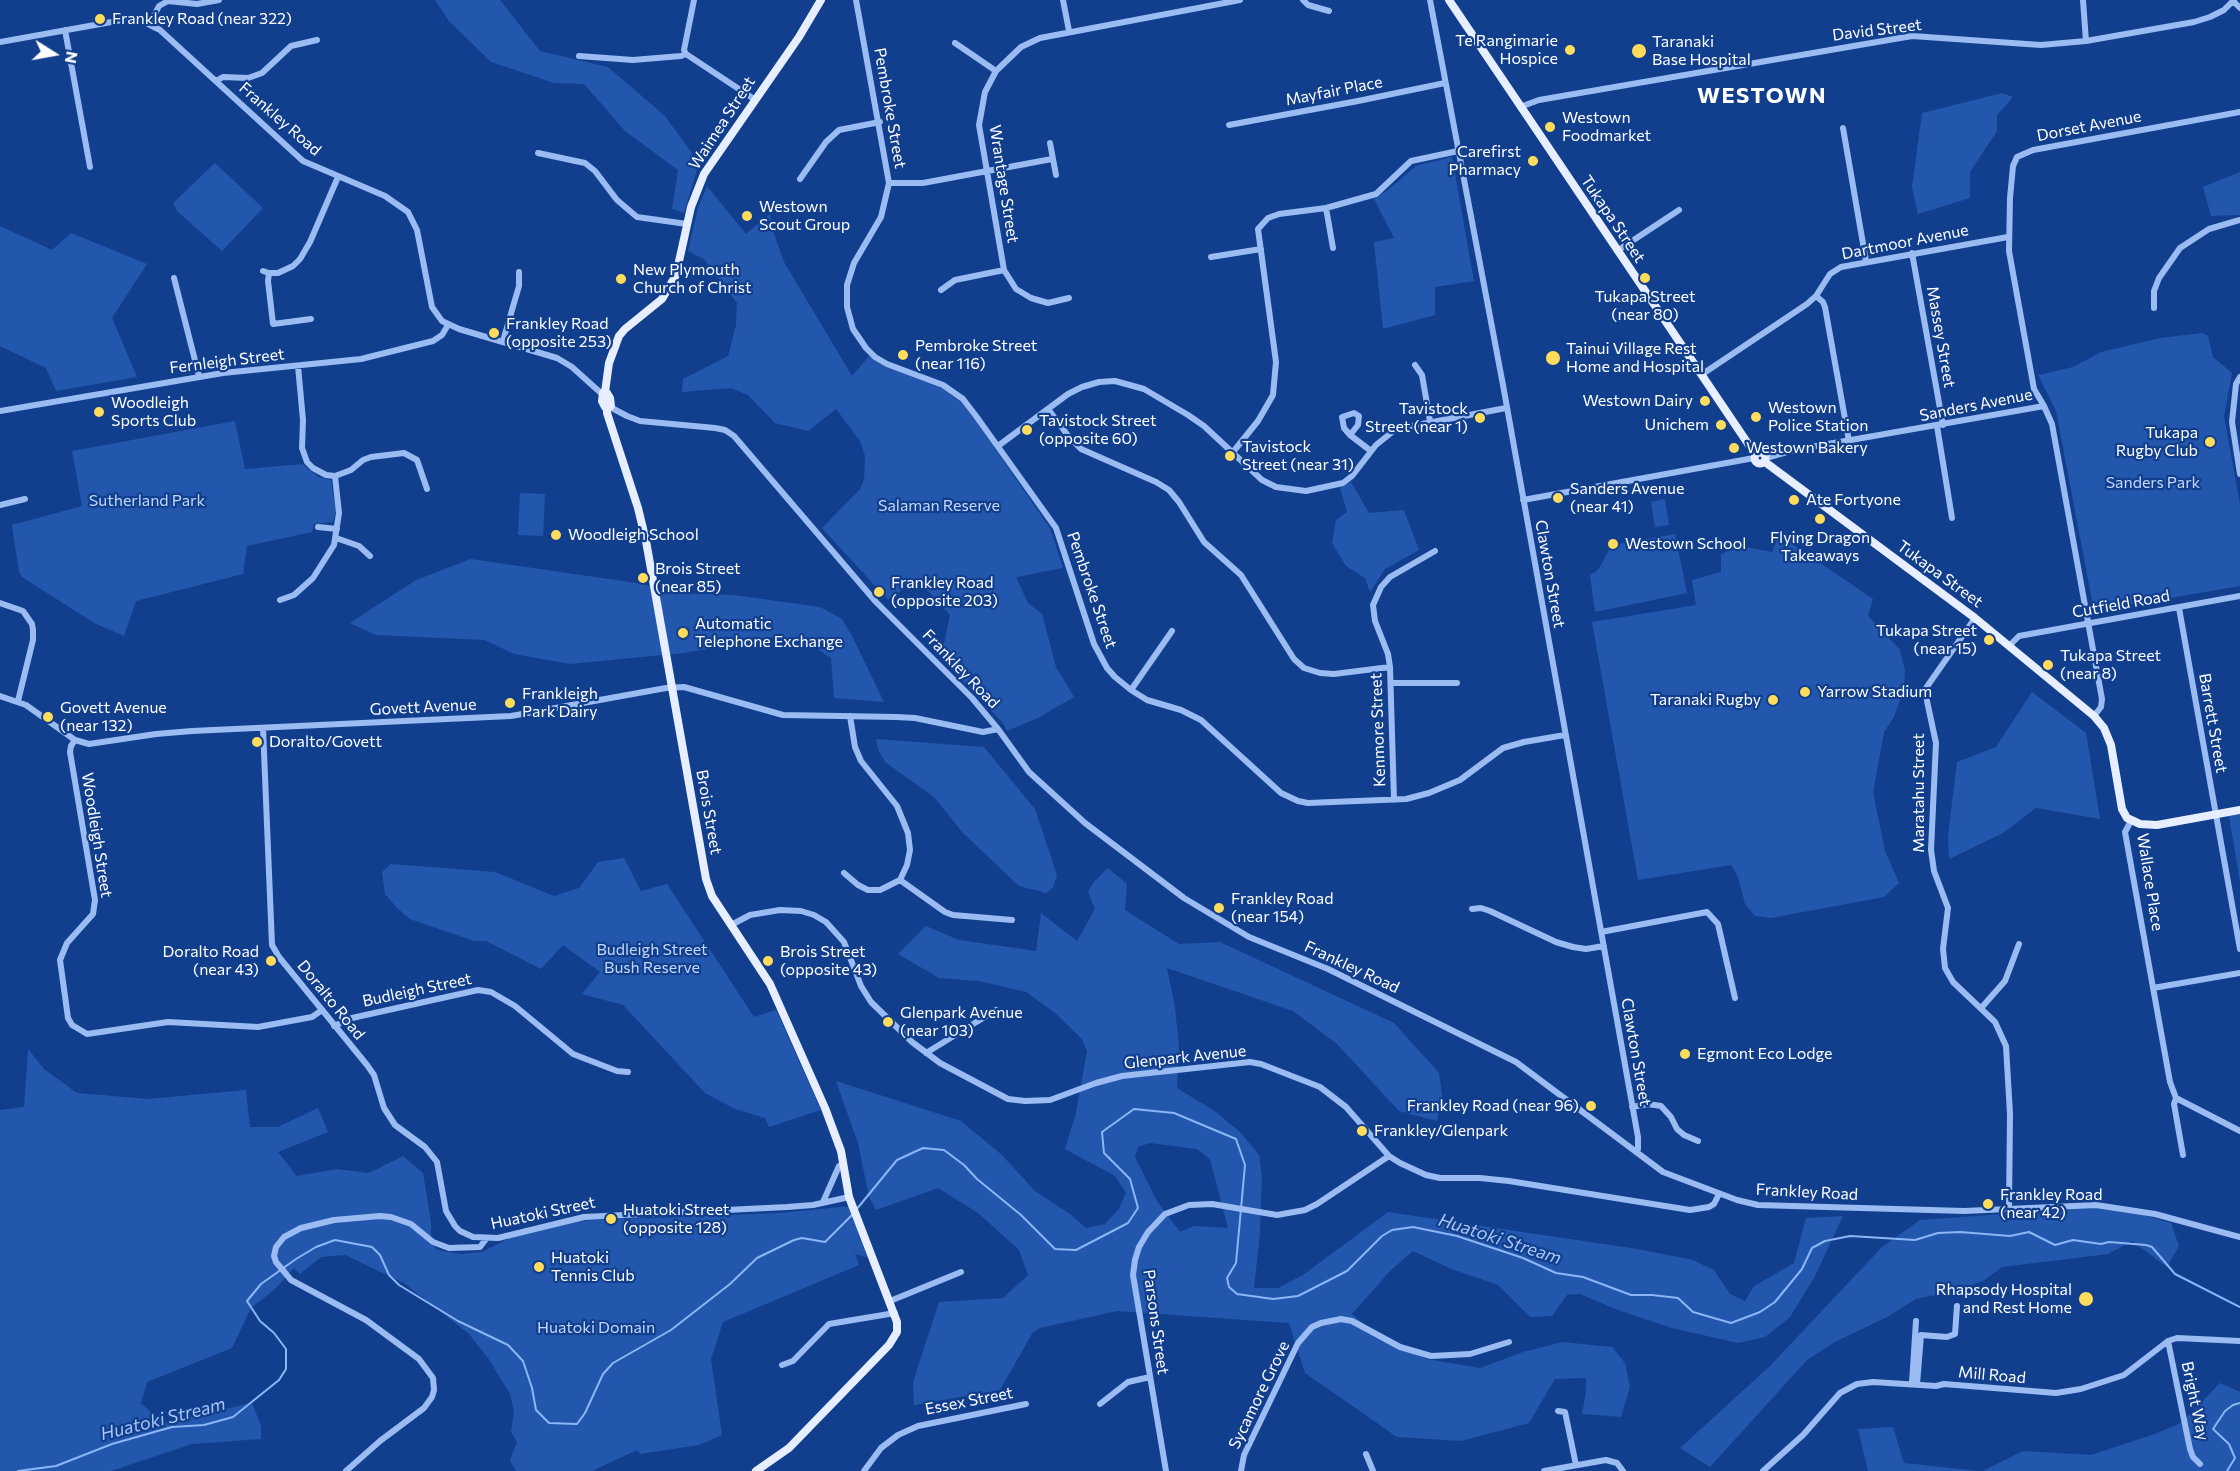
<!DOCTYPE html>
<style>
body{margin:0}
#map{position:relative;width:2240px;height:1471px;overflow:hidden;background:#113f8e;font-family:Commissioner,sans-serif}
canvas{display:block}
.north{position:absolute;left:24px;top:24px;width:60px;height:60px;-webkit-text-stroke:4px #113f8e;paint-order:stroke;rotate:101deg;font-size:16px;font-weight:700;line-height:24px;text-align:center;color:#fff}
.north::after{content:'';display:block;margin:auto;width:21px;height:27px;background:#fff;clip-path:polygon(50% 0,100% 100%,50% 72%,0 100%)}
</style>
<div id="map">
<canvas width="2240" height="1471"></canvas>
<div class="north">N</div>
</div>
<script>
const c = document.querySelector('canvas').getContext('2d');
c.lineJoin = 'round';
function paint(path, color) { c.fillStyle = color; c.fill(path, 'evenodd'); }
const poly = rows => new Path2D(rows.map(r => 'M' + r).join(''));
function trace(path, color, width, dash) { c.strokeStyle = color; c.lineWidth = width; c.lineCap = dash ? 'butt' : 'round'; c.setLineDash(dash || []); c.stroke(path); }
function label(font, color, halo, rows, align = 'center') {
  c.font = font + ' Commissioner,sans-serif'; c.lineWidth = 4.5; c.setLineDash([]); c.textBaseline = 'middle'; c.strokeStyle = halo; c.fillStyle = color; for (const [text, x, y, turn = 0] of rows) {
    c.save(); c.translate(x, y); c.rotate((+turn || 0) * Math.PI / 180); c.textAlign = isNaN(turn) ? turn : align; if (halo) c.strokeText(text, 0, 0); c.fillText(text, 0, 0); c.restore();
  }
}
paint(poly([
 [435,0,500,0,540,51,608,67,665,116,699,163,684,213,672,209,678,170,625,131,584,84,554,83,491,62,449,21],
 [2002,93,2013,97,1997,115,1997,131,1970,172,1970,198,1918,214,1912,187,1922,113],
 [1452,157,1474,281,1435,287,1435,315,1383,329,1374,242,1394,238,1374,199,1388,190,1416,166],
 [215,163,263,208,222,251,177,211,173,203],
 [2240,172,2240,215,2211,216,2203,187],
 [707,186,746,234,770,214,772,228,784,262,852,376,869,356,942,388,963,403,1050,528,1063,568,1016,577,1028,603,1042,614,1056,667,1074,697,1038,718,1007,731,1003,723,941,658,950,615,928,591,913,582,888,600,822,528,860,489,864,480,865,456,860,441,836,409,808,431,775,423,748,395,731,388,682,392,683,379,728,356,736,325,737,303,704,259,688,251,698,208],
 [0,226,52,250,71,233,147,264,112,318,137,377,56,391,46,368,0,346],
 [2202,333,2208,336,2213,357,2232,373,2224,416,2240,504,2240,586,2094,611,2056,411,2038,375,2073,367,2101,352,2160,338],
 [235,421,245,469,303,464,318,477,331,480,336,511,333,522,314,524,312,532,247,546,243,574,136,601,124,636,94,623,22,577,19,572,12,525,82,506,72,451],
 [1351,482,1369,513,1404,510,1419,550,1385,569,1370,592,1365,578,1346,566,1332,543,1336,520,1347,512,1340,488],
 [520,493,545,494,543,536,518,535],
 [1665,499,1669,525,1655,527,1651,502],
 [1675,534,1687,593,1595,612,1590,575,1598,570,1612,545],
 [1779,535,1873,599,1868,616,1900,650,1905,671,1904,687,1894,717,1884,732,1873,792,1885,851,1899,883,1884,897,1771,918,1755,916,1745,904,1738,877,1731,865,1638,880,1592,622,1696,605,1692,580,1721,572,1721,554,1740,546,1772,552],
 [471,559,643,584,673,593,734,595,820,607,842,619,852,636,884,702,834,698,831,658,813,646,771,637,684,653,570,664,514,654,485,640,376,635,350,623,416,580],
 [2032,692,2086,733,2100,819,2036,808,2003,833,1949,859,1948,836,1957,762,1996,747],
 [876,739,984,747,1035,809,1057,875,1053,888,1046,893,1019,886,963,833,934,797,885,762,878,749],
 [2240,814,2240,882,2229,816],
 [624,858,641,891,667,884,754,1017,776,1010,821,1110,769,1127,765,1118,735,1109,705,1093,623,1005,582,994,600,972,563,945,541,969,486,941,474,941,410,919,397,908,385,894,382,872,391,864,495,872,554,896,579,888,598,862],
 [1108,868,1127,884,1125,910,1179,944,1220,942,1394,1023,1439,1073,1442,1095,1437,1121,1399,1111,1337,1044,1293,1011,1167,968,1175,1007,1179,1049,1177,1088,1216,1112,1240,1132,1259,1155,1262,1177,1260,1232,1254,1288,1278,1288,1303,1275,1388,1212,1637,1249,1693,1260,1714,1270,1730,1294,1745,1301,1754,1286,1794,1263,1806,1218,1843,1216,1815,1276,1790,1317,1765,1337,1738,1343,1672,1328,1615,1309,1580,1294,1567,1295,1552,1316,1530,1317,1498,1285,1449,1268,1413,1251,1390,1271,1352,1314,1375,1334,1426,1359,1480,1368,1523,1352,1562,1342,1612,1347,1625,1363,1630,1387,1621,1417,1582,1414,1586,1392,1586,1378,1555,1379,1529,1423,1461,1441,1397,1437,1305,1373,1289,1323,1117,1311,1040,1328,1033,1332,1000,1390,914,1405,913,1382,939,1302,1003,1298,1028,1275,1019,1250,978,1213,938,1188,876,1210,869,1197,858,1143,836,1081,961,1121,1002,1155,1035,1191,1070,1214,1086,1228,1105,1224,1119,1209,1126,1193,1115,1176,1065,1149,1076,1113,1087,1051,1082,1039,1054,1012,1026,992,979,981,939,978,898,954,926,926,959,940,1036,951,1041,913,1077,941,1095,909,1088,892,1093,883],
 [1150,1143,1197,1149,1210,1159,1228,1228,1194,1226,1180,1232,1157,1201,1135,1157,1138,1147],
 [28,1049,44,1069,77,1093,148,1099,246,1090,250,1127,278,1127,318,1108,328,1132,278,1152,297,1176,337,1169,369,1173,403,1156,423,1173,431,1222,431,1242,436,1249,443,1251,461,1254,482,1252,516,1235,576,1221,780,1213,840,1207,849,1207,867,1257,855,1254,859,1265,723,1322,711,1359,722,1435,699,1445,640,1454,637,1450,592,1471,516,1471,510,1460,517,1442,511,1432,514,1412,510,1394,488,1358,469,1334,404,1283,345,1255,321,1257,300,1274,294,1268,274,1290,251,1308,232,1348,147,1382,141,1403,162,1423,252,1403,261,1426,261,1439,192,1444,111,1471,0,1471,0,1110,24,1107],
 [2112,1206,2171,1223,2179,1246,2167,1267,2132,1241,2108,1254,2002,1267,1983,1281,1955,1291,1916,1299,1887,1317,1835,1342,1807,1360,1710,1467,1680,1448,1770,1366,1882,1247,1920,1220],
 [2220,1383,2240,1392,2240,1471,1983,1471,2023,1451,2091,1455,2155,1434,2181,1423],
 [1893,1427,1904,1463,1979,1471,1868,1471,1858,1429]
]), '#2357ad');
trace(poly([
 [856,1210,897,1160,923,1148,944,1150,964,1165,977,1179,1021,1215,1055,1249,1076,1250,1128,1223,1138,1208,1130,1179,1104,1153,1102,1132,1134,1109,1174,1113,1236,1139,1245,1165,1236,1263,1227,1278,1229,1287,1237,1294,1273,1299,1298,1296,1347,1271,1382,1236,1392,1230,1413,1227,1457,1236,1523,1258,1556,1273,1583,1277,1631,1295,1652,1295,1678,1298,1693,1312,1731,1323,1760,1312,1775,1302,1802,1269,1812,1248,1825,1241,1850,1236,1915,1240,1938,1233,1960,1232,2010,1236,2029,1232,2055,1245,2073,1240,2101,1244,2109,1242,2146,1245,2152,1247,2175,1274,2240,1307],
 [18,1471,56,1466,112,1444,172,1427,204,1425,233,1417,279,1380,286,1369,286,1349,274,1333,260,1321,247,1301,261,1284,296,1259,316,1247,335,1240,372,1247,380,1255,389,1275,399,1285,458,1321,508,1345,523,1361,532,1388,536,1410,549,1423,577,1424,585,1413,603,1374,613,1363,671,1330,730,1284,757,1258,794,1240,802,1238,825,1242,853,1214],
 [2227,1471,2235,1458,2229,1444,2213,1429,2225,1411,2233,1405,2240,1403]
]), '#8cb6f5', 2);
trace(poly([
 [694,0,684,50,686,54,754,99],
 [856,0,889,183,881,217,854,263,847,285,847,307,853,329,866,348,875,357,887,364,943,385,963,399,976,416,1056,528,1094,644,1107,668,1115,677,1131,690,1147,700,1181,710,1201,720,1281,793,1298,801,1308,803,1406,799,1429,793,1460,780,1503,748,1524,742,1565,735],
 [1063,0,1069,31],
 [1303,0,1308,5,1329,11],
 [1430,0,1503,385,1638,1137,1638,1149,1636,1152],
 [2083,0,2086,41],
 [2233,1,2240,8],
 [150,24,159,6,168,1,197,4,219,0],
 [65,30,90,167],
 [0,42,128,19,142,21,160,30,303,161,385,196,408,212,417,230,432,307,442,321,459,329,557,358,572,367,602,394],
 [955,43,996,71],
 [579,56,633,60,681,56,686,54],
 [216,81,223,77,248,78,262,73,291,46,317,40],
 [1520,107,1539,100,1912,36,2041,45,2086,41,2194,22,2210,17,2224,10,2234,0],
 [1229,125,1358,101,1445,83],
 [1843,128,1866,261],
 [1050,143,1056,175],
 [538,153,585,163,595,171,617,200,637,217,687,224],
 [800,179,826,142,839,130,880,122],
 [889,183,923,183,1052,159],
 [1326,208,1333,248],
 [1617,251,1679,210],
 [1912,253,1943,425],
 [1211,257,1261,249],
 [263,271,269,273,278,273,293,266,300,259,310,242,338,177],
 [269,273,268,281,273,324,311,319],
 [174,278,199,376],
 [941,290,955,280,1004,270],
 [1816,296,1823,302,1825,307,1849,441],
 [1069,298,1048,303,1031,298,1016,289,1004,270,979,125,985,92,996,71,1021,47,1040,38,1240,0],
 [2154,308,2154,291,2159,278,2180,248,2209,229,2240,220],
 [503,341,519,286,519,272],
 [1415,365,1422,375,1430,421],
 [298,366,303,420,302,448,307,462,313,468,326,475,335,476,351,470,363,460,371,457,404,453,417,460,427,489],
 [1701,375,1807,304,1816,296,1830,274,1841,267,2008,237],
 [2240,377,2236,384,2232,422,2240,474],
 [2044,406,2034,389,2009,251,2010,198,2013,166,2017,157,2033,150,2240,112],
 [610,407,627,416,640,421,715,428,725,430,734,436,876,602,972,698,998,729,1029,772,1085,823,1184,898,1249,937,1328,969,1516,1062,1663,1172,1737,1200,1758,1205,1964,1211,2096,1205,2155,1214,2240,1237],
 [1048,409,1069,437,1081,449,1156,482,1169,490,1179,502,1204,542,1241,575,1294,659,1304,668,1320,673,1334,674,1390,667],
 [0,411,223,373,361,359,433,341,442,335,448,325],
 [1937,426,1952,518],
 [1350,435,1358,425,1359,416,1354,413,1342,417,1344,428,1350,435,1371,451],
 [998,446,1068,394,1082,387,1099,382,1115,381,1144,389,1188,415,1204,426,1262,480,1276,487,1306,491,1343,483,1352,476,1376,445,1396,429,1506,408],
 [1233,452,1258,421,1273,395,1276,362,1258,229,1268,218,1279,214,1326,208,1376,194,1411,161,1458,151],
 [1766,458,1794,450,2044,406,2052,424,2102,699,2101,707,2094,716],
 [1523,500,1754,458],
 [0,505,25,499],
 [318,527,337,529],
 [336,538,359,546,370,556],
 [280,600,294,595,313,578,334,545,339,513,335,476],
 [0,603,23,611,32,624,33,630,33,640,18,701],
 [2179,608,2240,949],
 [1975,618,1926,688,1927,701,1936,743,1931,850,1934,871,1948,908,1943,949,1945,968,1953,982,1995,1022,2006,1046,2010,1114,2009,1209],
 [2010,645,2019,636,2240,596],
 [1391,683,1457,683],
 [1131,690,1172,631],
 [0,696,26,705,75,740,89,744,156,734,192,731,511,716,666,688,684,687,783,715,896,717,915,718,983,732,998,729],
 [263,728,272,945,279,957,367,1065,374,1075,384,1108,395,1125,425,1147,437,1162,446,1211,455,1226,460,1231,473,1237,498,1238,584,1217,787,1207,813,1205,849,1197],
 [75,740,71,746,70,752,95,900,93,914,67,943,60,960,68,1018,72,1025,87,1034,168,1022,258,1027,312,1017,322,1010],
 [1394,800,1390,667,1388,654,1375,621,1373,605,1381,587,1390,577,1435,551],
 [2131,821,2125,832,2170,1082,2176,1098,2174,1104,2183,1155],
 [844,873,858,885,868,890,880,890,900,880,907,865,910,850,908,833,897,806,861,761,855,747,850,716],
 [900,880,945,912,953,915,1012,920],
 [1472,909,1481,908,1490,911,1556,942,1573,947,1586,949,1604,946],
 [731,925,750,915,780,910,801,911,814,915,826,922,844,942,861,986,871,1002,912,1042,940,1063,1008,1099,1025,1101,1050,1100,1096,1083,1122,1076,1250,1062,1261,1064,1320,1087,1346,1107,1389,1156,1400,1163,1426,1175,1440,1178,1480,1178,1509,1181,1690,1210,1709,1207,1714,1204,1719,1194],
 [1601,932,1707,912,1718,924,1735,998],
 [2153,988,2240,973],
 [1982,1007,2005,981,2019,944],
 [334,1026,352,1018,478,990,491,992,515,1006,573,1054,617,1071,628,1072],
 [926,1053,996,1010],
 [2176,1098,2240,1131],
 [1632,1107,1648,1104,1661,1106,1671,1117,1677,1129,1684,1135,1698,1141],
 [823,1202,839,1166,842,1165],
 [890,1301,961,1272],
 [2168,1341,2190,1449,2193,1457,2200,1464],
 [782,1365,793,1361,829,1324,895,1313],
 [1912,1383,1916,1321],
 [1917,1384,1921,1335,1947,1337,1955,1334,1957,1306],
 [1100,1404,1128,1382,1150,1377],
 [1558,1411,1565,1412,1576,1465],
 [1366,1454,1373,1471],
 [346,1471,380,1441,424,1408,432,1397,434,1390,433,1378,419,1359,366,1320,291,1280,276,1262,274,1256,276,1247,284,1237,301,1228,334,1220,380,1216,391,1217,411,1224,433,1242,449,1248,480,1247,486,1239],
 [864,1471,881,1448,898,1435,918,1426,1026,1404],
 [1166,1471,1133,1275,1135,1260,1139,1247,1148,1232,1165,1214,1189,1205,1212,1204,1277,1215,1305,1210,1317,1204,1389,1156],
 [1241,1471,1244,1455,1298,1343,1312,1327,1321,1323,1341,1319,1352,1321,1400,1347,1431,1356,1470,1354,1509,1342],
 [1544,1471,1606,1460,1617,1463,1623,1471],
 [1763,1471,1803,1435,1840,1393,1857,1384,1873,1382,1936,1386,1944,1384,2056,1393,2081,1389,2124,1375,2168,1341,2177,1338,2240,1341]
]), '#9bbcf2', 6);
trace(poly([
 [1449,0,1755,454],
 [605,392,609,363,619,336,625,329,662,299,676,275,691,207,704,174,799,37,821,0],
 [603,393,607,393,610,398,611,406,608,408,605,407,602,401,603,393],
 [607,408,607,413,638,508,646,541,706,879,712,896,770,984,825,1108,841,1151,849,1197,897,1322,897,1332,889,1345,789,1448,756,1471],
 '1754.5 458a5.5 5.5 0 1 1 11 0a5.5 5.5 0 1 1-11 0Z',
 [1765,462,1975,618,2094,716,2104,728,2111,745,2122,809,2127,818,2140,824,2157,825,2240,810]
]), '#e6eeff', 8);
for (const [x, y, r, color] of [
 [100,19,6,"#ffdc5c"],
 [1570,50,6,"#ffdc5c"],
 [1639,51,8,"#ffdc5c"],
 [1550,127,6,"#ffdc5c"],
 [1533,161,6,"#ffdc5c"],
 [747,216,6,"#ffdc5c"],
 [1645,278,6,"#ffdc5c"],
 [621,279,6,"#ffdc5c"],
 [494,333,6,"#ffdc5c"],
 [903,355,6,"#ffdc5c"],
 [1553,358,8,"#ffdc5c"],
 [1705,401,6,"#ffdc5c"],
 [99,412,6,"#ffdc5c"],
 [1756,417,6,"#ffdc5c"],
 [1480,418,6,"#ffdc5c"],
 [1721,425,6,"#ffdc5c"],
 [1027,430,6,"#ffdc5c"],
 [2210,442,6,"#ffdc5c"],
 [1734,448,6,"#ffdc5c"],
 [1230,456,6,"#ffdc5c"],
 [1558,498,6,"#ffdc5c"],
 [1794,500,6,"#ffdc5c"],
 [1820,519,6,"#ffdc5c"],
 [556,535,6,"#ffdc5c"],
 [1613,544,6,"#ffdc5c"],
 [643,578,6,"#ffdc5c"],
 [879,592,6,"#ffdc5c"],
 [683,633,6,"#ffdc5c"],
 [1989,640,6,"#ffdc5c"],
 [2048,665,6,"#ffdc5c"],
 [1805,692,6,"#ffdc5c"],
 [1773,700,6,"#ffdc5c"],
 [510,703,6,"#ffdc5c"],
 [48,717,6,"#ffdc5c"],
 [257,742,6,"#ffdc5c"],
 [1219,908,6,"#ffdc5c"],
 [271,961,6,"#ffdc5c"],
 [768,961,6,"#ffdc5c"],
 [888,1022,6,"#ffdc5c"],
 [1685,1054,6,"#ffdc5c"],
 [1591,1106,6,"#ffdc5c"],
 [1362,1131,6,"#ffdc5c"],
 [1988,1204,6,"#ffdc5c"],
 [611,1219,6,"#ffdc5c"],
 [539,1267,6,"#ffdc5c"],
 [2086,1299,8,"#ffdc5c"]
]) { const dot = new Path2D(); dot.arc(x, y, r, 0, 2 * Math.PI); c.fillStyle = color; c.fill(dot); trace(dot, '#113f8e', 2); }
label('16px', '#fff', '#113f8e', [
 ["Frankley Road (near 322)",112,19],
 ["Te Rangimarie",1558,41,"right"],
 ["Hospice",1558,59,"right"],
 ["Taranaki",1652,42],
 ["Base Hospital",1652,60],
 ["Westown",1562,118],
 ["Foodmarket",1562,136],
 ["Carefirst",1521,152,"right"],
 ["Pharmacy",1521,170,"right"],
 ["Westown",759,207],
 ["Scout Group",759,225],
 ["New Plymouth",633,270],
 ["Church of Christ",633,288],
 ["Tukapa Street",1645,297,"center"],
 ["(near 80)",1645,315,"center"],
 ["Frankley Road",506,324],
 ["(opposite 253)",506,342],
 ["Pembroke Street",915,346],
 ["(near 116)",915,364],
 ["Tainui Village Rest",1566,349],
 ["Home and Hospital",1566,367],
 ["Westown Dairy",1693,401,"right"],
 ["Woodleigh",111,403],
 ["Sports Club",111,421],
 ["Westown",1768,408],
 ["Police Station",1768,426],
 ["Tavistock",1468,409,"right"],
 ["Street (near 1)",1468,427,"right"],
 ["Tavistock Street",1039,421],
 ["(opposite 60)",1039,439],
 ["Unichem",1709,425,"right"],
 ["Tukapa",2198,433,"right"],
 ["Rugby Club",2198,451,"right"],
 ["Tavistock",1242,447],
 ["Street (near 31)",1242,465],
 ["Westown Bakery",1746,448],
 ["Sanders Avenue",1570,489],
 ["(near 41)",1570,507],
 ["Ate Fortyone",1806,500],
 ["Woodleigh School",568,535],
 ["Flying Dragon",1820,538,"center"],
 ["Takeaways",1820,556,"center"],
 ["Westown School",1625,544],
 ["Brois Street",655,569],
 ["(near 85)",655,587],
 ["Frankley Road",891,583],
 ["(opposite 203)",891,601],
 ["Automatic",695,624],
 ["Telephone Exchange",695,642],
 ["Tukapa Street",1977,631,"right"],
 ["(near 15)",1977,649,"right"],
 ["Tukapa Street",2060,656],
 ["(near 8)",2060,674],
 ["Yarrow Stadium",1817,692],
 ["Frankleigh",522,694],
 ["Park Dairy",522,712],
 ["Taranaki Rugby",1761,700,"right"],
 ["Govett Avenue",60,708],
 ["(near 132)",60,726],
 ["Doralto/Govett",269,742],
 ["Frankley Road",1231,899],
 ["(near 154)",1231,917],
 ["Doralto Road",259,952,"right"],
 ["(near 43)",259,970,"right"],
 ["Brois Street",780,952],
 ["(opposite 43)",780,970],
 ["Glenpark Avenue",900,1013],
 ["(near 103)",900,1031],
 ["Egmont Eco Lodge",1697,1054],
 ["Frankley Road (near 96)",1579,1106,"right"],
 ["Frankley/Glenpark",1374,1131],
 ["Frankley Road",2000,1195],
 ["(near 42)",2000,1213],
 ["Huatoki Street",623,1210],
 ["(opposite 128)",623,1228],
 ["Huatoki",551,1258],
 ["Tennis Club",551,1276],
 ["Rhapsody Hospital",2072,1290,"right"],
 ["and Rest Home",2072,1308,"right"]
], 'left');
label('16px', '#fff', '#113f8e', [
 ["David Street",1877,30,-7],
 ["Mayfair Place",1334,91,-11],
 ["Pembroke Street",890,108,80],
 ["Frankley Road",280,119,41],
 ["Waimea Street",722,123,-57],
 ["Dorset Avenue",2089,126,-11],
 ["Wrantage Street",1004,184,81],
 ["Tukapa Street",1613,219,56],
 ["Dartmoor Avenue",1905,242,-11],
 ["Massey Street",1941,337,80],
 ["Fernleigh Street",227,361,-7],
 ["Sanders Avenue",1976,405,-11],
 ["Clawton Street",1550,574,80],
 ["Tukapa Street",1940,574,36],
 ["Pembroke Street",1092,590,71],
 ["Cutfield Road",2121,604,-10],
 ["Frankley Road",961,669,46],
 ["Govett Avenue",423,707,-3],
 ["Barrett Street",2213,723,80],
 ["Kenmore Street",1378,730,-92],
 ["Maratahu Street",1919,793,-90],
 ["Brois Street",709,812,80],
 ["Woodleigh Street",97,835,81],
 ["Wallace Place",2150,882,81],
 ["Frankley Road",1352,967,25],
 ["Budleigh Street",417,990,-12],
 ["Doralto Road",331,1000,51],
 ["Clawton Street",1636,1052,80],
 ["Glenpark Avenue",1185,1057,-6],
 ["Frankley Road",1807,1192,3],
 ["Huatoki Street",543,1213,-12],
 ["Parsons Street",1156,1322,82],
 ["Mill Road",1992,1375,5],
 ["Sycamore Grove",1259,1395,-64],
 ["Essex Street",969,1401,-11],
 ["Bright Way",2195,1401,78]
]);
label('16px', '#c2d8fd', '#113f8e', [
 ["Sanders Park",2153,483],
 ["Sutherland Park",147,501],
 ["Salaman Reserve",939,506],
 ["Budleigh Street",652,950],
 ["Bush Reserve",652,968],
 ["Huatoki Domain",596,1328]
]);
label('italic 18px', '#a7c6f9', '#113f8e', [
 ["Huatoki Stream",1500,1239,18],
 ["Huatoki Stream",163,1419,-14]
]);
c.letterSpacing = '1.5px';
label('bold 22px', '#fff', '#113f8e', [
 ["WESTOWN",1762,96]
]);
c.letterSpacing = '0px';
</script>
